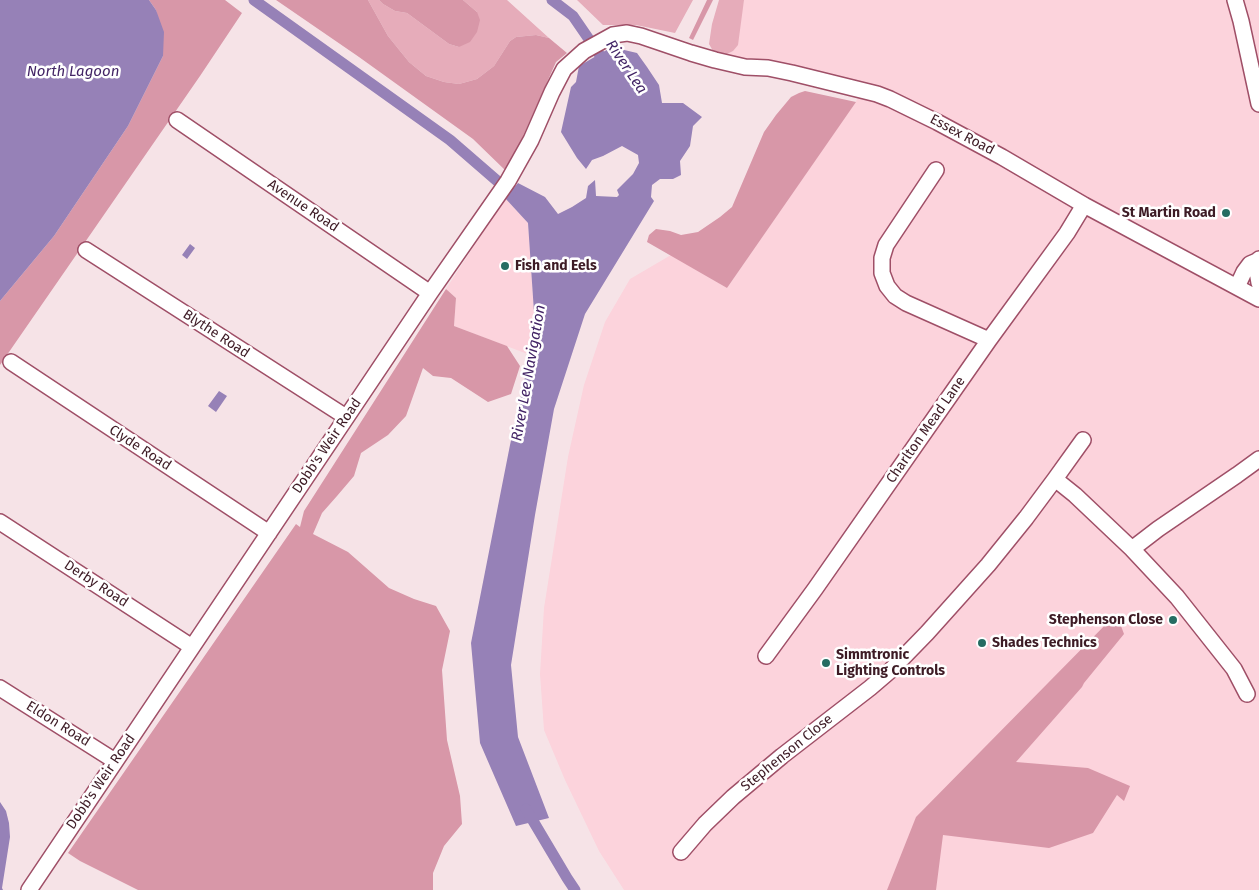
<!DOCTYPE html>
<style>
body{margin:0}
canvas{display:block;background:#f6e3e7}
</style>
<canvas width="1259" height="890"></canvas>
<script>
const c = document.querySelector('canvas').getContext('2d');
c.lineJoin = 'round';
function paint(path, color) { c.fillStyle = color; c.fill(path, 'evenodd'); }
const poly = rows => new Path2D(rows.map(r => 'M' + r).join(''));
function trace(path, color, width, dash) { c.strokeStyle = color; c.lineWidth = width; c.lineCap = dash ? 'butt' : 'round'; c.setLineDash(dash || []); c.stroke(path); }
function label(font, color, halo, rows, align = 'center') {
  c.font = font + ' "Fira Sans",sans-serif'; c.lineWidth = 5; c.setLineDash([]); c.textBaseline = 'middle'; c.strokeStyle = halo; c.fillStyle = color; for (const [text, x, y, turn = 0] of rows) {
    c.save(); c.translate(x, y); c.rotate((+turn || 0) * Math.PI / 180); c.textAlign = isNaN(turn) ? turn : align; if (halo) c.strokeText(text, 0, 0); c.fillText(text, 0, 0); c.restore();
  }
}
paint(poly([
 [744,0,1259,0,1259,890,624,890,599,851,565,780,544,730,540,674,544,608,568,457,584,385,605,322,630,279,671,255,727,288,865,88,727,54,733,51],
 [505,198,528,223,535,327,530,355,454,326,456,298,446,289]
]), '#fcd3dc');
paint(poly([
 [368,0,379,0,383,4,395,11,407,13,449,44,459,47,477,12,463,0,507,0,549,38,536,35,516,37,510,41,494,66,477,79,459,84,444,82,426,76,409,62,388,36],
 [577,0,693,0,675,33,636,25,603,25],
 [719,0,744,0,738,45,733,51,727,54,719,53,713,51,709,44,712,24]
]), '#e6acba');
paint(poly([
 [149,0,225,0,242,13,200,76,0,365,0,301,54,236,128,126,163,56,156,10],
 [276,0,368,0,388,36,409,62,426,76,444,82,459,84,477,79,494,66,510,41,516,37,536,35,549,38,567,53,556,62,507,172,473,139,359,57],
 [379,0,463,0,477,12,480,20,477,32,470,42,459,47,449,44,407,13,395,11,383,4],
 [707,0,713,0,693,40,689,38],
 [805,91,856,102,727,288,647,242,649,235,656,229,670,231,681,235,698,232,720,217,732,207,764,132,776,115,791,97,799,93],
 [446,289,456,298,454,326,507,346,520,366,511,394,488,402,451,378,433,376,423,368,406,416,388,435,361,453,354,476,337,496,322,513,313,534,348,552,389,588,414,599,436,606,450,631,442,670,447,740,460,796,462,824,444,846,433,873,433,890,138,890,80,861,68,853,296,524,300,527,304,511],
 [1113,617,1121,626,1124,634,1084,683,1082,687,1016,762,1088,768,1130,786,1124,801,1117,795,1093,833,1049,848,943,835,936,890,887,890,916,817]
]), '#d897a8');
paint(poly([
 [0,0,149,0,156,10,164,32,163,56,128,126,54,236,0,301],
 [617,44,620,49,637,53,647,67,659,85,662,103,683,103,702,117,693,126,690,146,680,161,681,175,673,179,660,179,652,185,651,197,654,201,585,314,554,409,535,515,511,665,518,737,549,818,516,826,480,743,471,643,510,445,530,355,535,327,528,223,505,198,518,183,545,197,558,214,572,207,586,198,588,186,595,180,596,196,617,197,619,195,617,190,633,174,639,163,638,155,622,146,603,156,592,160,586,169,577,158,561,132,571,87,576,82,579,66],
 [190,244,195,248,187,259,182,255],
 [219,391,227,396,216,412,208,406],
 [0,802,6,811,9,823,10,837,2,888,3,890,0,890]
]), '#9681b7');
trace(poly([
 [254,0,450,140,510,192],
 [552,0,573,16,608,67],
 [526,809,567,878,575,890]
]), '#9681b7', 11);
const minor = poly([
 [1235,0,1241,21,1259,104],
 [177,120,430,293],
 [936,170,886,245,882,258,882,273,887,286,895,296,906,303,989,340],
 [86,250,346,417],
 [1257,261,1257,271,1259,283],
 [1237,287,1244,272,1250,264,1257,261,1259,259],
 [11,362,269,533],
 [1055,479,1075,495,1132,549,1177,597,1234,669,1247,694],
 [0,522,192,647],
 [1132,549,1158,529,1237,475,1259,459],
 [766,656,815,589,989,340,1067,233,1084,205],
 [0,688,115,761],
 [681,852,705,824,733,797,782,756,870,688,891,670,927,633,988,565,1026,518,1055,479,1083,440],
 [29,890,430,293,508,181,531,140,552,92,564,69,584,51,613,35,627,33,641,36,691,53,715,60,745,67,768,68,792,73,877,94,890,99,937,122,1002,157,1084,205,1259,299]
]);
trace(minor, '#9f4f67', 18);
trace(minor, '#fff', 15);
for (const [x, y, r, color] of [
 [1226,213,5,"#256c62"],
 [505,266,5,"#256c62"],
 [1173,620,5,"#256c62"],
 [982,643,5,"#256c62"],
 [826,663,5,"#256c62"]
]) { const dot = new Path2D(); dot.arc(x, y, r, 0, 2 * Math.PI); c.fillStyle = color; c.fill(dot); trace(dot, '#fff', 2); }
label('14px', '#3d1b25', '#fff', [
 ["Essex Road",962,135,28],
 ["Avenue Road",303,206,34],
 ["Blythe Road",216,334,33],
 ["Charlton Mead Lane",926,430,-55],
 ["Dobb's Weir Road",327,446,-56],
 ["Clyde Road",140,448,33],
 ["Derby Road",96,584,33],
 ["Eldon Road",58,724,32],
 ["Stephenson Close",787,753,-39],
 ["Dobb's Weir Road",101,782,-56]
]);
label('bold 14px', '#3d1b25', '#fff', [
 ["St Martin Road",1216,213,"right"],
 ["Fish and Eels",515,266],
 ["Stephenson Close",1163,620,"right"],
 ["Shades Technics",992,643],
 ["Simmtronic",836,655],
 ["Lighting Controls",836,671]
], 'left');
label('italic 15px', '#432566', '#fff', [
 ["River Lea",626,67,56],
 ["North Lagoon",73,72],
 ["River Lee Navigation",529,373,-80]
]);
</script>
